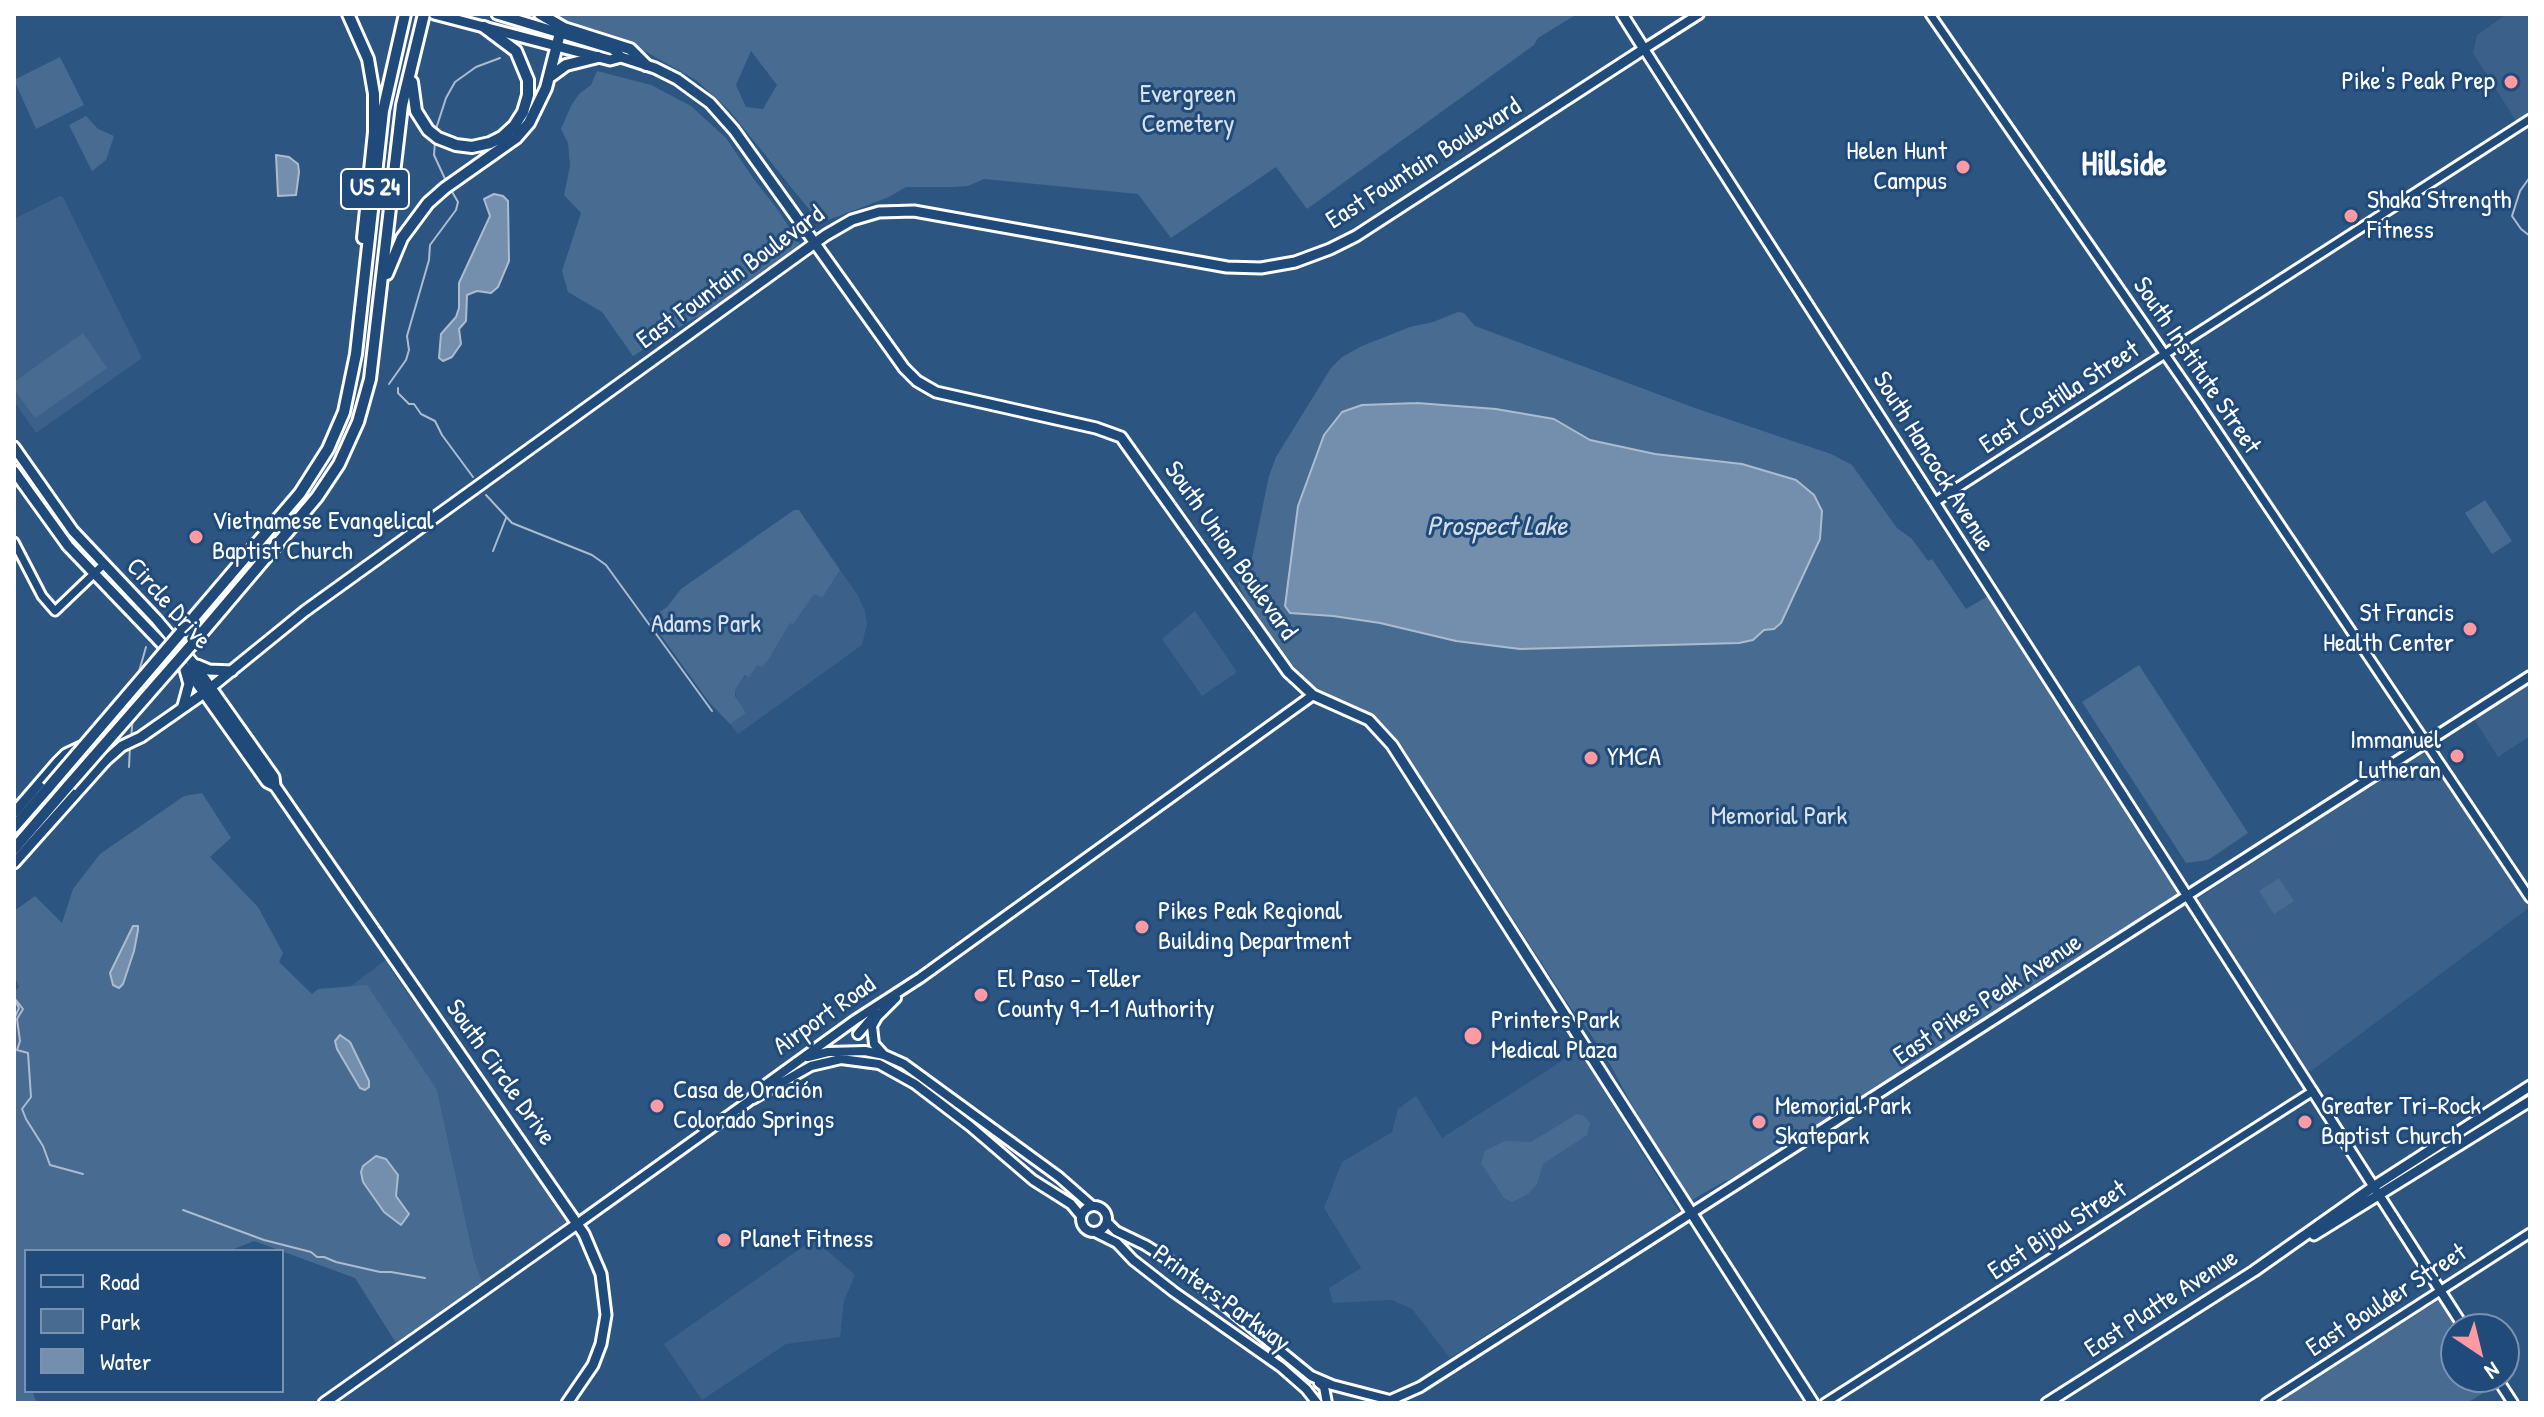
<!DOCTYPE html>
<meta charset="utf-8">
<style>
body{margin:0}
#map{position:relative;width:2544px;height:1417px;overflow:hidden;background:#2c5582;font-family:"Patrick Hand",sans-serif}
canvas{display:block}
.frame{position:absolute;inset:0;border:16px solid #fff;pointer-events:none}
.legend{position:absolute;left:24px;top:1249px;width:260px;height:144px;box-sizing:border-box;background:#1f4a7a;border:2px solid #7992af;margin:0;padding:10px 14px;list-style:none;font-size:24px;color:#fff}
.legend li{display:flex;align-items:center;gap:16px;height:40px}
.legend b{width:40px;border:2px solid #7992af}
.north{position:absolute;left:2440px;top:1313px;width:80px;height:80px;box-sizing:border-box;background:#1f4a7a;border:2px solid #7992af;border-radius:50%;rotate:145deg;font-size:22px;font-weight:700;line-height:32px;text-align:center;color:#fff}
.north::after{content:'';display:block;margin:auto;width:28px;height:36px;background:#ff9aa2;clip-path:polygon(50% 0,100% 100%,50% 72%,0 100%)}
</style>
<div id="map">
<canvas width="2544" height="1417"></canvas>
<div class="frame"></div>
<ul class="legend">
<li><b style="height:10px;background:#1f4a7a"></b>Road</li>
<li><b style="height:22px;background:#486b92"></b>Park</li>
<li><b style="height:22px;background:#748fad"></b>Water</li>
</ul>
<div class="north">N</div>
</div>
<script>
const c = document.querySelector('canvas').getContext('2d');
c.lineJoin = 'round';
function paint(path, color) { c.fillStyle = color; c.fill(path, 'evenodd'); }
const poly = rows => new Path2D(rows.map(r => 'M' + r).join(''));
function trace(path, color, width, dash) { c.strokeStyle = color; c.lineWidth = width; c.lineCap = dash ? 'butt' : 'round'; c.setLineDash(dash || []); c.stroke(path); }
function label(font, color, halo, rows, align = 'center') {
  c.font = font + ' "Patrick Hand",sans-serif'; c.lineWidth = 6; c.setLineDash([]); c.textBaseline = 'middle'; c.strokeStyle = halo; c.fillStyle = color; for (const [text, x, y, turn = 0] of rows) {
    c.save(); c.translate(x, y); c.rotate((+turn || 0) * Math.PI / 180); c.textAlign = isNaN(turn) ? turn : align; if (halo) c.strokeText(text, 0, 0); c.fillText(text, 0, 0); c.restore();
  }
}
paint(poly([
 [2507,14,2530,14,2530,112,2516,121,2473,53,2477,35],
 [60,196,63,197,142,358,36,433,14,401,14,219],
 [840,570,857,594,865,611,867,624,862,645,738,734,730,724,746,713,737,701,735,690,746,675,790,575,821,598],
 [1195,611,1237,672,1202,696,1162,639],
 [2530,684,2530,736,2498,757,2474,719],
 [2424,752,2530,907,2311,1071,2306,1071,2197,899],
 [387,959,390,968,414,1003,419,1005,472,1086,480,1093,567,1223,482,1282,474,1259,437,1090,351,986],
 [1579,1050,1679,1212,1450,1358,1412,1309,1392,1300,1333,1303,1329,1288,1361,1268,1324,1208,1342,1162,1392,1132,1398,1109,1416,1096,1442,1138],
 [814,1239,855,1275,844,1301,840,1337,786,1344,702,1400,664,1344]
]), '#3b618b');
paint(poly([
 [548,14,1577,14,1538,38,1534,45,1307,209,1276,167,1171,238,1138,194,984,179,968,186,954,187,906,187,889,197,820,223,729,110,696,80,641,49],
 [751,51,777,85,763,109,746,107,736,85],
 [60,57,84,105,36,129,14,80],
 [597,71,651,85,691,106,726,138,753,178,778,210,805,252,744,295,691,320,633,356,602,312,568,292,562,271,581,213,564,195,570,166,568,143,561,129,571,106,579,94,591,85],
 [86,116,98,129,114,136,106,160,92,171,69,125],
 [1458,312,1464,313,1475,326,1695,408,1831,454,1852,465,1897,528,1912,539,1928,561,1932,559,1966,609,1988,596,2178,890,2178,894,1737,1177,1723,1182,1692,1200,1635,1111,1611,1066,1582,1021,1570,1007,1397,739,1382,723,1364,710,1319,690,1300,675,1247,602,1238,583,1252,558,1269,476,1276,457,1331,368,1342,357,1362,346,1410,327,1433,322],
 [83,333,107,368,35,418,14,389,14,382],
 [2485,500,2512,541,2492,554,2465,513],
 [794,510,799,510,840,570,822,598,814,594,793,624,790,623,768,660,762,667,757,665,749,677,745,675,735,690,735,696,746,713,730,724,709,702,649,619,667,607,681,589],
 [2139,665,2248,833,2208,860,2186,863,2082,702],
 [202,793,231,838,210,857,258,907,283,953,279,962,312,994,318,989,367,985,437,1090,474,1259,482,1282,396,1343,355,1278,254,1241,229,1251,26,1251,26,1391,32,1391,37,1403,14,1403,14,992,19,987,14,975,14,911,35,896,62,923,73,889,100,854,184,796],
 [2279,878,2294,901,2274,914,2259,891],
 [1577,1114,1583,1115,1590,1123,1587,1135,1543,1164,1537,1184,1528,1194,1512,1202,1504,1198,1481,1163,1485,1151,1505,1141,1531,1142],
 [2439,1300,2459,1329,2456,1329,2456,1377,2490,1377,2494,1385,2493,1387,2467,1403,2284,1403,2285,1398]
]), '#486b92');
const water = poly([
 [276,155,289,157,298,164,299,172,296,195,278,196,276,155],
 [494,194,503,196,508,201,509,261,498,287,491,293,477,291,467,295,466,321,459,329,461,344,452,357,443,361,439,358,441,334,456,317,459,308,459,283,490,216,484,199,494,194],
 [1417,403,1496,409,1554,419,1590,440,1655,454,1742,464,1796,480,1814,495,1822,511,1820,539,1781,623,1774,629,1764,630,1753,640,1739,643,1520,649,1456,641,1380,623,1333,616,1290,613,1285,606,1298,506,1324,435,1342,412,1362,405,1417,403],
 [133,926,138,926,138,930,134,951,123,984,119,988,113,985,110,973,133,926],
 [340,1035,350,1042,369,1081,369,1087,365,1090,360,1088,337,1049,335,1041,340,1035],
 [376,1156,386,1159,398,1175,396,1196,409,1214,401,1225,384,1212,363,1182,361,1172,363,1166,376,1156]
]);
paint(water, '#748fad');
trace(water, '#acbcce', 2);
trace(poly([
 [435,132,446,98,455,82,476,67,500,58],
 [435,142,434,155,446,181],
 [2530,177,2520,191,2512,216,2521,229,2530,236],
 [389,384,406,360,409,350,407,336,429,260,430,245,456,210,458,202,451,190],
 [398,388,398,393,409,404,414,404,421,414,435,421,442,435,473,477],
 [486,495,512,523,592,555,606,565,712,711],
 [493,551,506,518],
 [138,675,146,647],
 [131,738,133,717],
 [129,767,130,745],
 [14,998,19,1008,14,1019],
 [16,1000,23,1009,17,1019,20,1041,17,1050,28,1053,31,1097,22,1109,26,1119,43,1146,50,1165,83,1174],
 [183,1210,264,1240,311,1252,317,1257,324,1257,336,1262,380,1272,391,1272,425,1278]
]), '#acbcce', 2);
const tertiary = poly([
 [1930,14,2197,401,2530,898],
 [1935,502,2530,119],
 [14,542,42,596,55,611,103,565],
 [1825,1403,2313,1091],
 [2266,1403,2530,1233]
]);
const secondary = poly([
 [1699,14,1644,49,2465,1329],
 [858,1034,876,1013],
 [883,1054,874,1044,872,1026,877,1017,896,998],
 [808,1057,828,1052,865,1051,884,1055,904,1064,1059,1177,1092,1206],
 [753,1099,811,1066,841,1059,879,1064,915,1084,970,1126,1033,1180,1071,1204,1081,1216],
 '1081 1219a13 13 0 1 1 26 0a13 13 0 1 1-26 0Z',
 [1107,1222,1116,1231,1145,1245,1169,1260,1311,1376,1332,1385,1390,1400],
 [577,1224,749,1101,761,1088,855,1020,920,978,1313,695],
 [1097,1233,1117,1243,1133,1260,1174,1292,1281,1367,1306,1389,1317,1403],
 [2496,1377,2513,1403],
 [1319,1383,1324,1387,1327,1403],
 [1384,1403,1420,1387,2530,676]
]);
const primary = poly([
 [434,14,610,60,621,57],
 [497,14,613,49,621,57,655,68,677,79,710,103,734,130,904,368,917,381,936,392,1096,428,1121,437,1288,672,1313,695,1369,720,1392,745,1813,1403],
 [14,447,73,531,157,620,197,668,274,777,275,786],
 [14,471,68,546,189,672,267,782,275,786,584,1234,601,1274,606,1315,601,1344,593,1365,567,1403],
 [197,665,209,670,232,671],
 [183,706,189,684,185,670],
 [105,761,122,746,141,737,204,693,305,611,826,235,852,220,879,212,914,211,1227,267,1261,268,1295,262,1330,249,1356,236,1644,49,1622,14],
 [2314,1235,2530,1101],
 [324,1403,577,1224],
 [2047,1403,2254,1271,2373,1187,2530,1086]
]);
const trunk = poly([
 [14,813,58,762,66,754,85,745],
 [14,863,105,761]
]);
const motorway = poly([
 [348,14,368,59,374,94,374,132,363,238],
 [540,14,564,28,630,49,646,65],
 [551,76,566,65,598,57],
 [412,82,416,111,428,130,438,138,456,145,472,147,490,143,502,137,514,126,523,112,528,95,528,80,516,51,484,27],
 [387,274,402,238,428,203,445,188,516,138,529,123,546,88,560,33],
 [190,622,300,493,328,449,344,412,356,354,383,111,405,14],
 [201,634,317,497,339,464,358,422,370,379,402,105,424,14],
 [14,827,48,788],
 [14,849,69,785]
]);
trace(tertiary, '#fff', 13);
trace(secondary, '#fff', 14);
trace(primary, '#fff', 15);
trace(trunk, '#fff', 15);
trace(motorway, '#fff', 16);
trace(tertiary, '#1f4a7a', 7);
trace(secondary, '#1f4a7a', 8);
trace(primary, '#1f4a7a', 9);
trace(trunk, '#1f4a7a', 9);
trace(motorway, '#1f4a7a', 10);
const motorwayBridge = poly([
 [69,785,201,634],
 [48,788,190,622]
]);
trace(motorwayBridge, '#fff', 16, []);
trace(motorwayBridge, '#1f4a7a', 10);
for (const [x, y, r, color] of [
 [2511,82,8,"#ff9aa2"],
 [1963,167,8,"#ff9aa2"],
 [2351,216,8,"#ff9aa2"],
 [196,537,8,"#ff9aa2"],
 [2470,629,8,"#ff9aa2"],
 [2457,756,8,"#ff9aa2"],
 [1591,758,8,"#ff9aa2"],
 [1142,927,8,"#ff9aa2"],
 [981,995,8,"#ff9aa2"],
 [1473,1036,10,"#ff9aa2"],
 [657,1106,8,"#ff9aa2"],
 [1759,1122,8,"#ff9aa2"],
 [2305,1122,8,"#ff9aa2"],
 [724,1240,8,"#ff9aa2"]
]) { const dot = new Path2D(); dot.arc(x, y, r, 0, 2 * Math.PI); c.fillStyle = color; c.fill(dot); trace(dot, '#1f4a7a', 3); }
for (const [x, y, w] of [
 [375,189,68]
]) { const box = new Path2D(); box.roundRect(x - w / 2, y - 20, w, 40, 6); c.fillStyle = '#1f4a7a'; c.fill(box); trace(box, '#fff', 2); }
label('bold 24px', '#fff', null, [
 ["US 24",375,189]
]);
label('26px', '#fff', '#1f4a7a', [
 ["Pike's Peak Prep",2495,82,"right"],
 ["Helen Hunt",1947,152,"right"],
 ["Campus",1947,182,"right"],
 ["Shaka Strength",2367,201],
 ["Fitness",2367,231],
 ["Vietnamese Evangelical",212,522],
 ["Baptist Church",212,552],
 ["St Francis",2454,614,"right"],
 ["Health Center",2454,644,"right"],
 ["Immanuel",2441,741,"right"],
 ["Lutheran",2441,771,"right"],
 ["YMCA",1607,758],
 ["Pikes Peak Regional",1158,912],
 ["Building Department",1158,942],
 ["El Paso - Teller",997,980],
 ["County 9-1-1 Authority",997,1010],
 ["Printers Park",1491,1021],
 ["Medical Plaza",1491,1051],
 ["Casa de Oración",673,1091],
 ["Colorado Springs",673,1121],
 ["Memorial Park",1775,1107],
 ["Skatepark",1775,1137],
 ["Greater Tri-Rock",2321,1107],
 ["Baptist Church",2321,1137],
 ["Planet Fitness",740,1240]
], 'left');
label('26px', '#dae1e9', '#1f4a7a', [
 ["Evergreen",1188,95],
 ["Cemetery",1188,125],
 ["Adams Park",706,625],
 ["Memorial Park",1779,817]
]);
label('26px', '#fff', '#1f4a7a', [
 ["East Fountain Boulevard",1424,164,-32],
 ["East Fountain Boulevard",731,278,-36],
 ["South Institute Street",2196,366,56],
 ["East Costilla Street",2060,398,-33],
 ["South Hancock Avenue",1933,462,58],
 ["South Union Boulevard",1230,551,55],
 ["Circle Drive",168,604,48],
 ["East Pikes Peak Avenue",1988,1000,-33],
 ["Airport Road",825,1016,-35],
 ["South Circle Drive",500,1073,55],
 ["East Bijou Street",2058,1231,-33],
 ["Printers Parkway",1221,1299,36],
 ["East Boulder Street",2387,1301,-33],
 ["East Platte Avenue",2162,1304,-33]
]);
label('italic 28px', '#d5dde6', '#1f4a7a', [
 ["Prospect Lake",1497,528]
]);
label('bold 34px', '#fff', '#1f4a7a', [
 ["Hillside",2124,166]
]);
</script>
